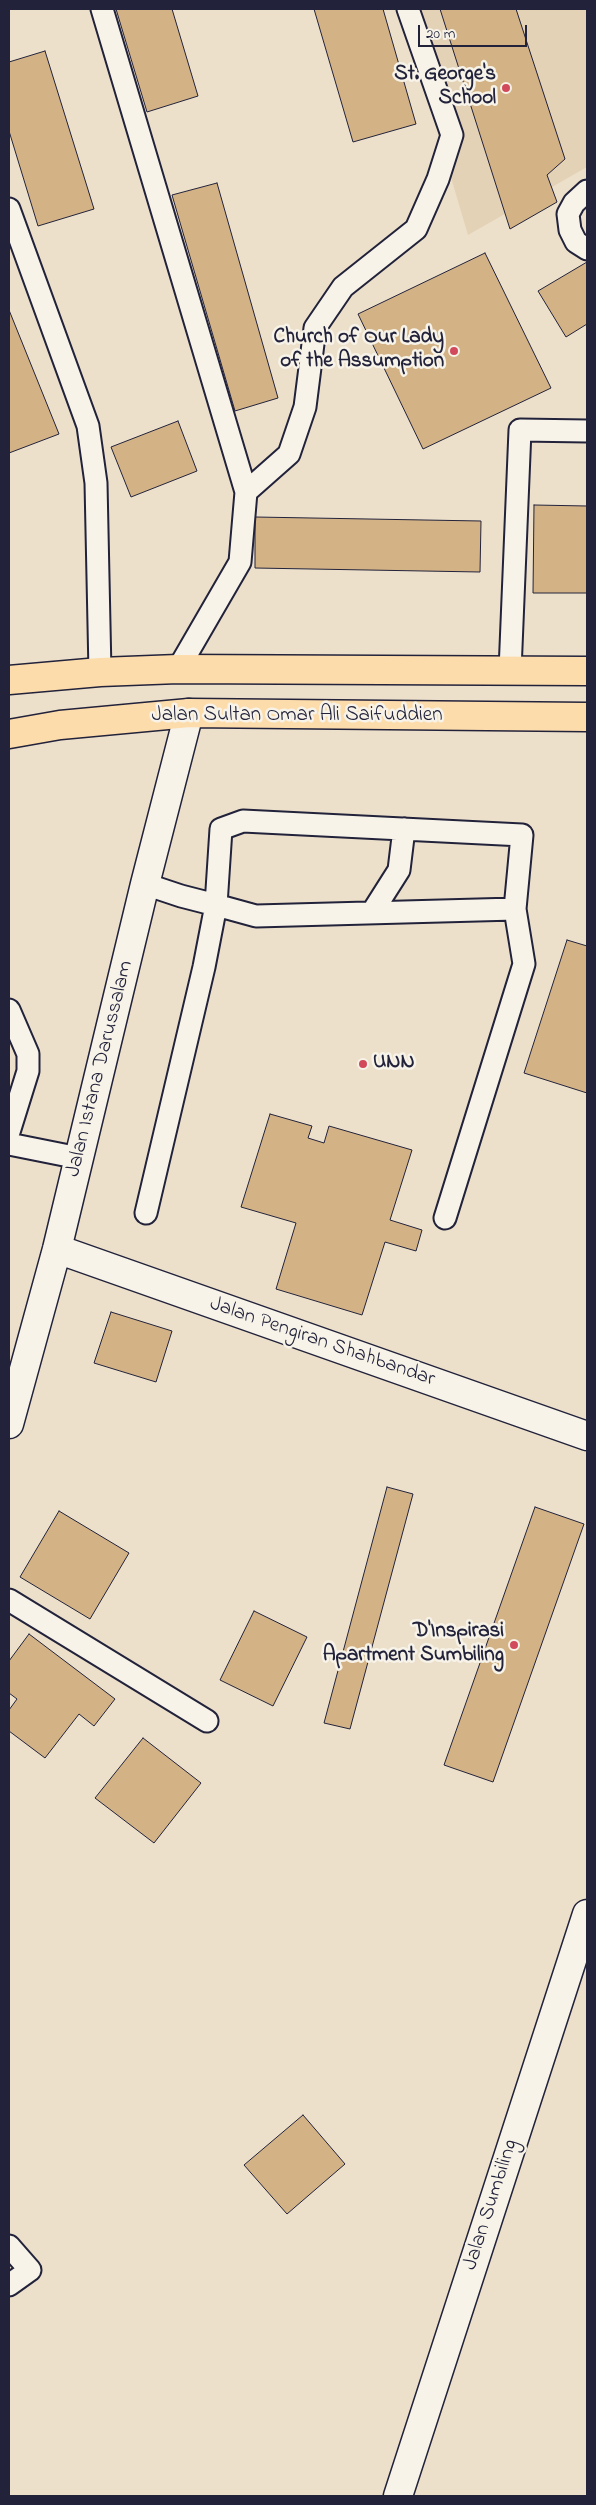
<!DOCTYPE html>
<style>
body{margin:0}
#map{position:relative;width:596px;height:2505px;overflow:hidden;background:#ece0cb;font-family:"Indie Flower",sans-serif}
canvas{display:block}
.frame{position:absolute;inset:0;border:10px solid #22223b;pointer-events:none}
.scale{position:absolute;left:418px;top:25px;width:109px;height:22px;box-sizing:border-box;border:2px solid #22223b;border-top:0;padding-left:6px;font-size:15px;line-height:18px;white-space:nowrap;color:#22223b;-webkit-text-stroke:4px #f7f3e8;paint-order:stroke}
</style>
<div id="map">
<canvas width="596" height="2505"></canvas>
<div class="frame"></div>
<div class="scale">20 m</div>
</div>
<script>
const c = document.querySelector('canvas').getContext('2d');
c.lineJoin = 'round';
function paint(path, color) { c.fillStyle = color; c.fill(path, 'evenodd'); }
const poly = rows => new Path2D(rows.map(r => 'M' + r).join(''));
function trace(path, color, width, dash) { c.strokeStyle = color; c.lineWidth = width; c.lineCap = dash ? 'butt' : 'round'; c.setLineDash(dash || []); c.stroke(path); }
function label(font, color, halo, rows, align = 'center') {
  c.font = font + ' "Indie Flower",sans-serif'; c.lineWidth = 5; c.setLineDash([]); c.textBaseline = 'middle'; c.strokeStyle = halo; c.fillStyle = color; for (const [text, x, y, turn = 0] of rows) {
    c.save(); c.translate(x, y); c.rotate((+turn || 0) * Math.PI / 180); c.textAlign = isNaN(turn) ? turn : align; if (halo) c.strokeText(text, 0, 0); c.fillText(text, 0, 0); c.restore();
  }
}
paint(poly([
 [401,9,587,9,587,167,468,235]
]), '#e4d2b6');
const building = poly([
 [116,9,172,9,198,96,147,112,116,9],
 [314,9,383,9,416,124,353,142,314,9],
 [440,9,516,9,565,159,547,175,557,202,510,229,440,9],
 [45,51,94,209,38,226,9,131,9,62,45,51],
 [217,183,278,398,235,411,172,195,217,183],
 [485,253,551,388,423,449,358,314,485,253],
 [587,262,587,324,566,337,538,291,587,262],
 [9,310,59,434,9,453,9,310],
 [178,421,197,471,131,497,111,447,178,421],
 [534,505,587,506,587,593,533,593,534,505],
 [255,517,481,521,480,572,255,568,255,517],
 [567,940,587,946,587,1093,524,1073,567,940],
 [270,1114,312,1126,308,1138,324,1143,329,1126,412,1150,390,1220,422,1230,416,1251,385,1242,362,1315,276,1289,296,1223,241,1207,270,1114],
 [111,1312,172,1331,156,1382,94,1363,111,1312],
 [387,1487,413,1494,350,1729,324,1723,387,1487],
 [535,1507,584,1524,493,1782,444,1765,535,1507],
 [59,1511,129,1553,90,1619,20,1577,59,1511],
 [254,1611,307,1637,273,1706,220,1680,254,1611],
 [29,1634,115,1699,94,1726,79,1714,45,1758,9,1731,9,1710,17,1699,9,1693,9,1661,29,1634],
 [143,1738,201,1783,154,1843,95,1798,143,1738],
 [303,2115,345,2164,287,2214,244,2165,303,2115]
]);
paint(building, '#d3b386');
trace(building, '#22223b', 1);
const lane = poly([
 [102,9,246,492,240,562,178,669],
 [587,191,574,203,568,214,570,230,576,242,587,249],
 [9,209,88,426,96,483,100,672],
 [246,492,289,454,305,407,315,328,343,287,416,229,438,179,452,135,408,9],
 [510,671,520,430,587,431],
 [145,884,181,896,216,905,204,967,146,1213],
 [373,911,399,870,404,829],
 [9,1010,28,1054,28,1071,9,1132],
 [9,1144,79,1158],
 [445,1218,524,964,515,909,522,835,243,821,221,829,216,905,256,916,515,909],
 [9,1600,207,1721],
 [9,2246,30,2270,9,2285]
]);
const street = poly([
 [57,1249,587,1436],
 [9,1424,57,1249,145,884,189,713],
 [398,2496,587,1914]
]);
const primary = poly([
 [9,680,100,672,178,669,587,671],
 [9,734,60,725,189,713,587,717]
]);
trace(lane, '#22223b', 25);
trace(street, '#22223b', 31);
trace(primary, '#22223b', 31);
trace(lane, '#f7f3e8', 21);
trace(street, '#f7f3e8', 28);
trace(primary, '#fddcac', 28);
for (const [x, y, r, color] of [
 [506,88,5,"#d1495b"],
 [454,351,5,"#d1495b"],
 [363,1064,5,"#d1495b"],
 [514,1645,5,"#d1495b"]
]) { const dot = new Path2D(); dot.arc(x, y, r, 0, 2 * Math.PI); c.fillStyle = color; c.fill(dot); trace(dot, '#f7f3e8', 2); }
label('bold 21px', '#22223b', '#f7f3e8', [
 ["St. George's",496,76],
 ["School",496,100],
 ["Church of Our Lady",444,339],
 ["of the Assumption",444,363],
 ["UNN",373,1064,"left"],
 ["D'Inspirasi",504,1633],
 ["Apartment Sumbiling",504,1657]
], 'right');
label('21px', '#22223b', '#f7f3e8', [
 ["Jalan Sultan Omar Ali Saifuddien",297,717],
 ["Jalan Istana Darussalam",101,1069,-76],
 ["Jalan Pengiran Shahbandar",322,1343,19],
 ["Jalan Sumbiling",492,2205,-72]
]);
</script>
